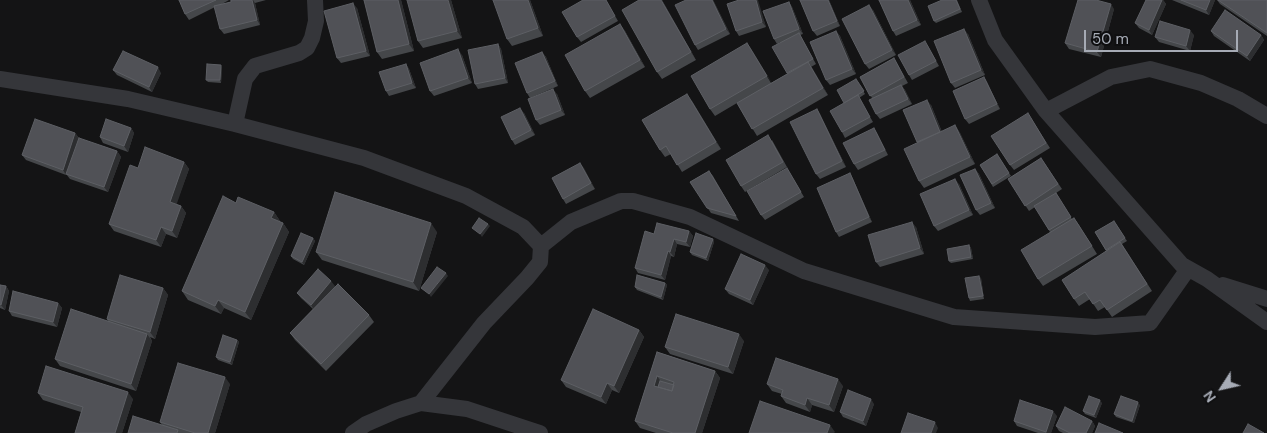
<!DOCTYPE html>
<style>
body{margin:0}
#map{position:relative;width:1267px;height:433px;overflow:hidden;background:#141415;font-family:"DM Sans",sans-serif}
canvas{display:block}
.north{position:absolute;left:1197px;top:363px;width:50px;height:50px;-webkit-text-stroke:4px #0f0f10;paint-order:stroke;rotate:235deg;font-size:14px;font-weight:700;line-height:20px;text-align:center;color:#a6abb5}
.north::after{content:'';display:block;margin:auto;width:18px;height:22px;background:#a6abb5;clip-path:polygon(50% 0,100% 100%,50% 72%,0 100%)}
.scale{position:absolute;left:1084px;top:30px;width:154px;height:22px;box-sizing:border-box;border:2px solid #a6abb5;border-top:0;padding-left:6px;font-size:15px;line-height:18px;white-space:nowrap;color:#a6abb5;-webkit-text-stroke:4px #0f0f10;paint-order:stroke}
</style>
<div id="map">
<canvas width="1267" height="433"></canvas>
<div class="north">N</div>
<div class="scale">50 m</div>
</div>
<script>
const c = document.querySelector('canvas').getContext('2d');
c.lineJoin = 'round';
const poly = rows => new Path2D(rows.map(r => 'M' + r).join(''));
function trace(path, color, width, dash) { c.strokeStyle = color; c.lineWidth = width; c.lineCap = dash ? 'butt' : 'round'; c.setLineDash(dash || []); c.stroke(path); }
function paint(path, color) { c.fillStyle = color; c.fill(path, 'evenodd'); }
trace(poly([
 [979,0,995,40,1046,111,1182,265,1207,279,1267,322],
 [0,79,128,99,235,124,364,158,466,196,523,227,541,246,540,262,527,278,484,323,421,403],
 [1046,111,1111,77,1150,69,1201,83,1238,99,1267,116],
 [235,124,245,79,255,66,299,53,307,48,312,38,316,21,315,0],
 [541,246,571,222,621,201,633,201,690,217,804,271,954,317,1095,327,1150,323,1188,269],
 [1223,285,1267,299],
 [353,433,366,424,396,411,421,403,467,409,540,433]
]), '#35363a', 16);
paint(poly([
 [179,0,229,0,222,4,231,2,231,0,266,0,255,3,260,25,224,34,220,29,215,7,189,20,185,14],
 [364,0,401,0,414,51,382,59,377,52],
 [451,0,462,38,423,48,418,41],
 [530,0,543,36,512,46,507,39],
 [606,0,618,21,581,42,577,37],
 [662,0,696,60,662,79,657,72],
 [686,0,713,0,730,34,698,50,695,45],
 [757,0,766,27,739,36,736,31],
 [800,0,829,0,840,26,817,36,813,31],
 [879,0,910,0,921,25,896,36,893,31],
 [942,0,957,0,962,12,936,23,934,21],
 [1146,0,1163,0,1166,4,1152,35,1139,28,1135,23],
 [1172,0,1215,0,1209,15],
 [1217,0,1267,0,1267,36,1220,4],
 [789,2,792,7,803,34,800,35,816,64,811,67,828,95,757,136,737,103,715,116,710,109,747,43,771,83,787,74,781,42,777,44,774,39],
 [357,8,370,56,341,63,337,58],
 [1114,9,1101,57,1069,49,1065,43],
 [873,10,896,55,869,69,865,64],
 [620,24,625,31,645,67,590,98,585,91],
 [836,31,840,36,856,74,830,85,826,80],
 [1211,31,1261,35,1264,40,1250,61,1214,36],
 [968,34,985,75,955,88,951,83],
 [1194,35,1190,51,1159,42,1155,37],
 [498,44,501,49,508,83,478,89,475,84],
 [928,46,939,66,912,80,909,75],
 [542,52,546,57,558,86,530,98,527,93],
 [462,55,472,83,434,96,430,91],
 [894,58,908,83,902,86,905,90,912,104,880,119,876,114,872,98,860,77],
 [406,64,409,69,416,88,389,96,386,91],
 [222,67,221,83,208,82,206,80],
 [113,70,161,73,152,92,117,75],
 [984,77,987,82,1000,109,969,124,965,119],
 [856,79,865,94,859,98,873,122,845,138,842,132,844,103],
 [557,94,565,115,540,125,536,120],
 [692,101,721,149,682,172,671,154,665,157,660,150],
 [931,105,942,132,955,125,960,133,975,164,924,188,919,181,917,143,917,142],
 [817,109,820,114,846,167,820,179,816,174],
 [524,113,535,135,515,145,512,140],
 [1031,118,1050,148,1014,170,1010,165],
 [131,128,134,133,128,152,103,143,100,137],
 [874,128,877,133,888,155,858,170,854,164],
 [75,133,79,138,66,175,26,160,22,155],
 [772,140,787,167,745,192,741,186],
 [117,151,121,157,108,192,70,179,66,174],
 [997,154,1011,176,993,187,980,165],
 [1041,158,1062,189,1056,193,1072,219,1074,218,1079,225,1097,254,1043,286,1038,279,1050,232,1035,207,1029,211,1008,179],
 [184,162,189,169,176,204,181,206,186,213,177,238,166,234,161,247,114,231,109,224,138,168],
 [580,163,595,189,566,204,563,199],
 [975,169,979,174,995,208,980,215,976,210],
 [709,171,713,176,739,221,711,213,690,182],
 [790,173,804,197,765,220,761,215],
 [850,173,853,179,872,222,839,237,836,232],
 [959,184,973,215,938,231,934,226],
 [236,203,274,212,280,221,280,222,283,223,289,232,251,320,224,308,221,314,188,300,182,291],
 [1114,221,1127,241,1122,244,1152,291,1112,317,1105,307,1098,311,1090,299,1079,306,1074,299,1106,251,1095,232],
 [916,227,924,254,880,267,876,262],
 [689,231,693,236,690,247,677,244,674,257,671,256,665,280,638,273,635,268,654,234],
 [437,232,419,291,322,260,316,252],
 [313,238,315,241,304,265,293,259,291,256],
 [713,239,714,242,708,261,692,255,690,252],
 [969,245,971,248,973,259,951,263,949,261],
 [769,270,753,305,729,294,725,289],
 [981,278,984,299,970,301,969,298],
 [665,283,667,285,663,300,637,290,635,287],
 [0,285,6,286,9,291,5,310,0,308],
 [335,286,326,296,369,315,374,322,326,371,295,340,290,333,313,309,301,298,297,293],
 [163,288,168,295,155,339,150,337,152,341,136,391,60,366,55,359,108,321,107,319],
 [58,303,62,308,57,327,12,316,9,311],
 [639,330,644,337,619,393,612,390,606,404,566,387,561,380],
 [237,340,239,342,232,365,218,360,216,357],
 [744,341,733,374,670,354,665,347],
 [657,352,715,371,720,378,702,433,656,433,640,428,635,421],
 [230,384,215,433,128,433,162,425,160,422],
 [767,384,843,386,834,412,812,405,810,412,786,403,781,396,782,394,772,391],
 [38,393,133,399,122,433,75,433,81,412,43,400],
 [1102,403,1096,418,1085,414,1083,411],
 [874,404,866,426,843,417,840,412],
 [1140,405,1134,423,1116,417,1114,414],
 [1057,416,1051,433,1038,433,1017,426,1014,421],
 [1092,421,1095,426,1092,433,1063,433,1059,431,1056,426]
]), '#45474a');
paint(poly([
 [252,0,253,0,255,3,260,25,257,20],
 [398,0,401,0,414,51,409,44],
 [448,0,451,0,462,38,457,31],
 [528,0,530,0,543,36,538,28],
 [661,0,662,0,696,60,691,52],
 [712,0,713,0,730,34,726,29],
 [756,0,758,0,766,27,762,22],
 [828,0,829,0,840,26,837,21],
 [908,0,910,0,921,25,917,20],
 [1162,0,1163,0,1166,4,1152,35,1149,30],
 [1210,0,1215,0,1209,15,1206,10],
 [789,2,792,7,803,34,799,29],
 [353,3,357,8,370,56,366,51],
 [1111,4,1114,9,1101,57,1097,52],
 [869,5,873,10,896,55,892,50],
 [620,24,625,31,645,67,640,60],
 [964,29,968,34,985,75,981,70],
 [1190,30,1194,35,1190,51,1186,46],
 [836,31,840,36,856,74,852,69],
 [1261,35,1264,40,1250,61,1247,56],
 [747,43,752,50,772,83,767,76],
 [498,44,501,49,508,83,505,78],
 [458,49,462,55,472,83,468,78],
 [542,52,546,57,558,86,555,81],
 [808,62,813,69,828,95,823,88],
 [406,64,409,69,416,88,412,83],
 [221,65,222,67,221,83,220,80],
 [158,67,161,73,152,92,149,87],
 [984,77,987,82,1000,109,997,104],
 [901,85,905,90,912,104,908,99],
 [553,89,557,94,565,115,561,110],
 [687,94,692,101,721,149,716,142],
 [927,100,931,105,944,137,940,132],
 [520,108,524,113,535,135,531,130],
 [817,109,820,114,846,167,842,161],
 [955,125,960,133,975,164,970,157],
 [131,128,134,133,128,152,124,146],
 [75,133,79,138,66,175,63,170],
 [117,151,121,157,108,192,104,187],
 [184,162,189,169,175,209,170,202],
 [580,163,584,168,595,189,591,183],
 [975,169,979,174,995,208,991,203],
 [850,173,853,179,872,222,869,217],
 [955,179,959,184,973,215,969,210],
 [181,206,186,213,177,238,172,231],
 [274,212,280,221,277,227,271,218],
 [912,222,916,227,924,254,920,248],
 [283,223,289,232,251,320,245,312],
 [431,223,437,232,419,291,413,282],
 [488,224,490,226,482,237,480,234],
 [161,227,166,234,161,247,156,240],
 [689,231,693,236,690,247,686,242],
 [313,238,315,241,304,265,302,262],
 [674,239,677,244,674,257,670,252],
 [713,239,714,242,708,261,706,258],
 [969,245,971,248,973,259,971,257],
 [668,251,671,256,665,280,661,275],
 [765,265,769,270,753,305,750,300],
 [446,273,448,276,431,297,429,294],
 [979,276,981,278,984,299,983,296],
 [331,281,335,286,314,310,311,305],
 [665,283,667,285,663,300,661,297],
 [6,286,9,291,5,310,1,305],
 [163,288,168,295,155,339,150,332],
 [218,300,224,308,221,314,215,306],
 [58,303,62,308,57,327,53,322],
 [639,330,644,337,619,393,614,386],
 [147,334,152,341,136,391,131,384],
 [739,334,744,341,733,374,728,367],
 [237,340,239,342,232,365,230,362],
 [715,371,720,378,702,433,695,433],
 [657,376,662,383,660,391,654,386],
 [225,377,230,384,215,433,208,433],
 [838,379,843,386,834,412,829,405],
 [607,383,612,390,606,404,601,397],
 [128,392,133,399,122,433,115,433],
 [807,398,812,405,810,412,805,405],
 [871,399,874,404,866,426,863,421],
 [1100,400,1102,403,1096,418,1094,415],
 [1138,402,1140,405,1134,423,1132,421],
 [1053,411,1057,416,1051,433,1047,433,1046,432],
 [1092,421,1095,426,1092,433,1086,433],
 [935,422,938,428,936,433,931,433],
 [830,425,835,432,834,433,827,433]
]), '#2d2e30');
const building = poly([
 [179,0,216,0,185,14,179,0],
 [231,0,252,0,257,20,220,29,214,6,231,2,231,0],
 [364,0,398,0,409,44,377,52,364,0],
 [407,0,448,0,457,31,418,41,407,0],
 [493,0,528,0,538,28,507,39,493,0],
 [583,0,606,0,615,16,577,37,562,12,583,0],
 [639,0,661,0,691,52,657,72,622,10,639,0],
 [686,0,712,0,726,29,695,45,675,5,686,0],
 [739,0,756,0,762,22,736,31,727,4,739,0],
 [800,0,828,0,837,21,813,31,800,0],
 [879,0,908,0,917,20,893,31,879,0],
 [942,0,956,0,960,9,934,21,928,6,942,0],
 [1078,0,1096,0,1111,4,1097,52,1065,43,1078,0],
 [1146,0,1162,0,1149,30,1135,23,1146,0],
 [1181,0,1210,0,1206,10,1181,0],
 [1218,0,1267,0,1267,33,1218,0],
 [789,2,799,29,774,39,763,11,789,2],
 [353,3,366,51,337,58,324,11,353,3],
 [869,5,892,50,865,64,842,19,869,5],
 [1225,10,1261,35,1247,56,1211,31,1225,10],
 [1160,21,1190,30,1186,46,1155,37,1160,21],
 [620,24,640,60,585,91,565,55,620,24],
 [964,29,981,70,951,83,934,41,964,29],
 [836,31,852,69,826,80,810,42,836,31],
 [799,33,813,59,787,73,772,47,799,33],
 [925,41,936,61,909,75,898,55,925,41],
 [747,43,767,76,710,109,691,76,747,43],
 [498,44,505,78,475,84,468,50,498,44],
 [458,49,468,78,430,91,420,63,458,49],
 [123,51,158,67,149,87,113,70,123,51],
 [542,52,555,81,527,93,515,63,542,52],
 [894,58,904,77,870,96,860,77,894,58],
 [808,62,823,88,752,129,737,103,808,62],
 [207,64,221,65,220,80,206,80,207,64],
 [406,64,412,83,386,91,379,72,406,64],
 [984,77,997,104,965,119,953,91,984,77],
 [856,79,864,91,844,103,837,90,856,79],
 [901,85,908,99,876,114,869,100,901,85],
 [553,89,561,110,536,120,528,99,553,89],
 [687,94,716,142,677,165,666,146,660,150,642,120,687,94],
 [858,95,870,117,842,132,830,111,858,95],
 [927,100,940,132,917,142,903,110,927,100],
 [520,108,531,130,512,140,501,117,520,108],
 [817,109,842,161,816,174,790,122,817,109],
 [1028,113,1046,143,1010,165,991,136,1028,113],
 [35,119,75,133,63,170,22,155,35,119],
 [106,119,131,128,124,146,100,137,106,119],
 [955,125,970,157,919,181,904,149,955,125],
 [874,128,885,150,854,164,843,143,874,128],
 [768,135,783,162,741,186,726,160,768,135],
 [79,138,117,151,104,187,66,174,79,138],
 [145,147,184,162,170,202,181,206,172,231,161,227,156,240,109,224,130,165,138,168,145,147],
 [997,154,1009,173,992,184,980,165,997,154],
 [1041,158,1058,184,1025,206,1008,179,1041,158],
 [580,163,591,183,563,199,552,178,580,163],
 [787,168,801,192,761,215,747,191,787,168],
 [975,169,991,203,976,210,960,175,975,169],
 [709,171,736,216,707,208,690,182,709,171],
 [850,173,869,217,836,232,817,188,850,173],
 [955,179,969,210,934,226,920,194,955,179],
 [335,192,431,223,413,282,316,252,335,192],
 [1056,193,1071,217,1049,230,1034,206,1056,193],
 [223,196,236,203,238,197,274,212,271,218,283,223,245,312,218,300,215,306,182,291,223,196],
 [479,218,488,224,480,234,472,228,479,218],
 [1074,218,1092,246,1038,279,1021,250,1074,218],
 [1114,221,1125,238,1106,250,1095,232,1114,221],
 [912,222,920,248,876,262,868,235,912,222],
 [657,223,689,231,686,242,674,239,670,252,668,251,661,275,635,268,645,231,654,234,657,223],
 [301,233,313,238,302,262,291,256,301,233],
 [696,233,713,239,706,258,690,252,696,233],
 [1120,242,1147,284,1107,310,1100,300,1093,304,1085,292,1074,299,1062,280,1120,242],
 [969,245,971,257,949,261,947,249,969,245],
 [741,254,765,265,750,300,725,289,741,254],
 [437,267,446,273,429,294,421,288,437,267],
 [318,269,331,281,311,305,297,293,318,269],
 [120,275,163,288,150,332,107,319,120,275],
 [637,275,665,283,661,297,635,287,637,275],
 [979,276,983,296,969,298,965,278,979,276],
 [338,284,369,315,321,364,290,333,338,284],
 [0,285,6,286,1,305,0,304,0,285],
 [13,291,58,303,53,322,9,311,13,291],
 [71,309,147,334,131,384,55,359,71,309],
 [593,309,639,330,614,386,607,383,601,397,561,380,593,309],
 [676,314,739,334,728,367,665,347,676,314],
 [223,335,237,340,230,362,216,357,223,335],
 [657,352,715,371,695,433,673,433,635,421,657,352],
 [657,376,674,382,672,391,654,386,657,376],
 [776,358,838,379,829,405,807,398,805,405,781,396,783,390,767,384,776,358],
 [178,363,225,377,208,433,195,433,160,422,178,363],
 [46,366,128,392,115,433,75,433,83,407,38,393,46,366],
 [660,381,674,385,672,391,658,387,660,381],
 [848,390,871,399,863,421,840,412,848,390],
 [1089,396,1100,400,1094,415,1083,411,1089,396],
 [1121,396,1138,402,1132,421,1114,414,1121,396],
 [1020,400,1053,411,1046,432,1014,421,1020,400],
 [760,401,830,425,827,433,749,433,760,401],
 [1065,407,1092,421,1086,433,1070,433,1056,426,1065,407],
 [908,413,935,422,931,433,901,433,908,413],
 [133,416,178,430,177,433,128,433,133,416],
 [1099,423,1123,433,1095,433,1099,423],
 [1248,424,1264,433,1243,433,1248,424]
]);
paint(building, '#505156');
trace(building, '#5d5f64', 1);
</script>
